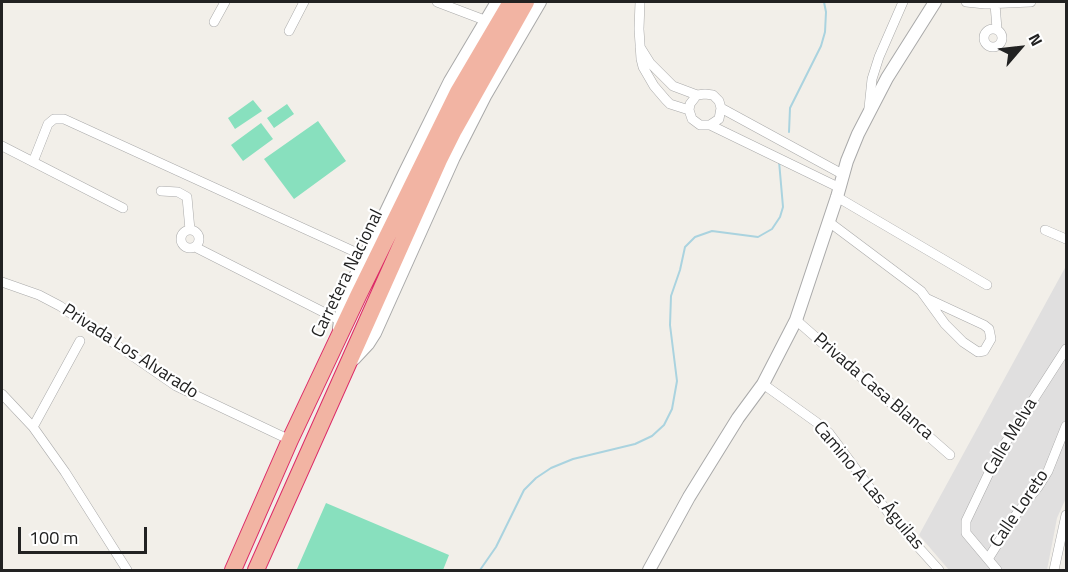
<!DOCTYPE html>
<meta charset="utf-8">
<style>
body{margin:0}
#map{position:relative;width:1068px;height:572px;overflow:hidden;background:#f2efe9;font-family:"Titillium Web",sans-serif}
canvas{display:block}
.frame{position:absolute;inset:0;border:3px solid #222;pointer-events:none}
.north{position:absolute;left:990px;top:18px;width:60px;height:60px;-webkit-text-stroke:4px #fff;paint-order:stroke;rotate:62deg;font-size:16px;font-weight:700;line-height:24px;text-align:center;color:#222}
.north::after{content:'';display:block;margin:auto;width:21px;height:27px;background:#222;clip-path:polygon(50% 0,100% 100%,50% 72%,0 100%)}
.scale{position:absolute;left:18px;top:527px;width:129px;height:27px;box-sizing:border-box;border:3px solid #222;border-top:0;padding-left:8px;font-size:18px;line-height:21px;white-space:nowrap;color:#222;-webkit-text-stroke:4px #fff;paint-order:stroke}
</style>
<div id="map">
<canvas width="1068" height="572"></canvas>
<div class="frame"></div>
<div class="north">N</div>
<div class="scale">100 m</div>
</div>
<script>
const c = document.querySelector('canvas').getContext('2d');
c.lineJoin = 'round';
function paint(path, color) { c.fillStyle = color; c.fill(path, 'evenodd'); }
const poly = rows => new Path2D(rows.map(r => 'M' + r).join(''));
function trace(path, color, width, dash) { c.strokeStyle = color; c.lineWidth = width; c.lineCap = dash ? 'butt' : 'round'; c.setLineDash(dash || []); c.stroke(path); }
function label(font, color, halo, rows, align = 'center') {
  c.font = font + ' "Titillium Web",sans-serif'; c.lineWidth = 4.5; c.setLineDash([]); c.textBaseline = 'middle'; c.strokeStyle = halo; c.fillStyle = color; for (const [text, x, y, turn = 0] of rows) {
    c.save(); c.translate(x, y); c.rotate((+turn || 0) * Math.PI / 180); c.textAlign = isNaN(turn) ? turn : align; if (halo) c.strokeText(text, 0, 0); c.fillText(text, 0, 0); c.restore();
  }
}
paint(poly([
 [1066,266,1066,498,1057,518,1047,570,949,570,919,535]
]), '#e0dfdf');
paint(poly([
 [253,100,262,111,235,129,228,118],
 [287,104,294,114,274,128,267,118],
 [318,121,346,161,294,199,264,159],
 [261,123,273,139,243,161,231,145],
 [326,503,449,555,443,570,297,569]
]), '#88e0be');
trace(poly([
 [789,132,790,108,821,46,825,32,826,12,824,2],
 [480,570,496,547,524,490,536,478,551,468,573,459,635,444,652,436,664,425,672,409,677,381,670,325,671,296,680,270,685,247,695,237,712,231,758,237,772,229,780,217,783,207,779,161]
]), '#aad3df', 2);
const minor = poly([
 [437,2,487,21],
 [640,2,639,29,641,59,643,67,654,86,666,100,670,104,689,110],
 [966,2,985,4,1031,2],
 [995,4,997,29],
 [214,22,225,2],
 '984 38a9 9 0 1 1 18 0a9 9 0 1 1-18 0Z',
 [289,31,304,2],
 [640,47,650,63,673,86,697,95,705,94,713,95,719,101,721,108,719,119,710,125,700,125,692,119,689,110,690,104,697,95],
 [721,108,844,175],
 [869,108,872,79,879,57,903,2],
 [710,125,840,188],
 [2,146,123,208],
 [33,162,48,124,54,119,64,119,364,256],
 [161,191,178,192,187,197,190,230],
 [837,197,987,285],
 [829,222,921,291,945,324,963,342,978,352,984,351,991,339,989,329,984,325,928,299],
 '181 239a9 9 0 1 1 18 0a9 9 0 1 1-18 0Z',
 [1045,230,1066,239],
 [195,247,339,320],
 [2,282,39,295,60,306,176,386,290,440],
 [796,320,950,455],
 [763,384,816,422,829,433,893,519,939,570],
 [2,394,33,427,65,472,127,570],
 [33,427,80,341],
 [988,559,1015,516,1038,487,1048,471,1066,426],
 [997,570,966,533,966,521,997,456,1066,349],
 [1054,570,1066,515]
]);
const tertiary = poly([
 [339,328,342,310,350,287,404,174,450,81,497,2],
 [354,359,368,344,375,333,454,157,485,96,540,2],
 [649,570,689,497,738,418,763,384,796,320,837,197,847,161,858,134,887,78,935,2]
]);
const trunk = poly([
 [233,570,290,440,358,296,458,92,511,2],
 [256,570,439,160,454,130,526,2]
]);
trace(minor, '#a9a9a9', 10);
trace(tertiary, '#a9a9a9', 14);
trace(trunk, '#dc2a67', 18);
trace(minor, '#fff', 9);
trace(tertiary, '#fff', 12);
trace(trunk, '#f2b4a3', 16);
label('18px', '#222', '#fff', [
 ["Carretera Nacional",348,274,-64],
 ["Privada Los Alvarado",130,352,33],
 ["Privada Casa Blanca",873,387,41],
 ["Calle Melva",1011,437,-59],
 ["Camino A Las Águilas",868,486,50],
 ["Calle Loreto",1020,509,-56]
]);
</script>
